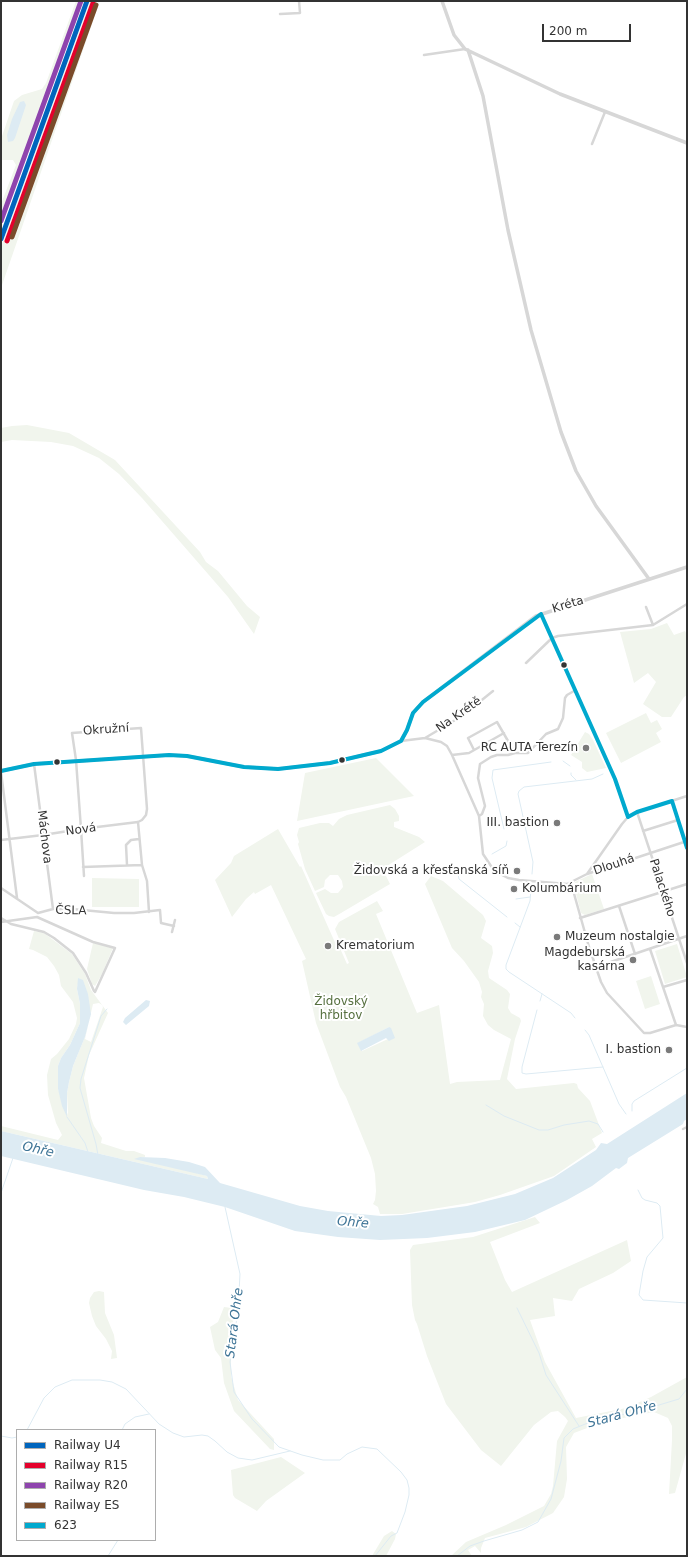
<!DOCTYPE html>
<meta charset="utf-8">
<style>
body{margin:0}
#map{position:relative;width:688px;height:1557px;overflow:hidden;background:#fff;font-family:"DejaVu Sans",sans-serif}
canvas{display:block}
.frame{position:absolute;inset:0;border:2px solid #333;pointer-events:none}
.legend{position:absolute;left:16px;top:1429px;width:140px;height:112px;box-sizing:border-box;background:#fff;border:1px solid #adadad;margin:0;padding:5px 7px;list-style:none;font-size:12px;color:#333}
.legend li{display:flex;align-items:center;gap:8px;height:20px}
.legend b{width:20px;border:1px solid #adadad}
.scale{position:absolute;left:542px;top:24px;width:89px;height:18px;box-sizing:border-box;border:2px solid #333;border-top:0;padding-left:5px;font-size:12px;line-height:14px;white-space:nowrap;color:#333;-webkit-text-stroke:3px #fff;paint-order:stroke}
</style>
<div id="map">
<canvas width="688" height="1557"></canvas>
<div class="frame"></div>
<ul class="legend">
<li><b style="height:5px;background:#0065bd"></b>Railway U4</li>
<li><b style="height:5px;background:#e4002b"></b>Railway R15</li>
<li><b style="height:5px;background:#8e44ad"></b>Railway R20</li>
<li><b style="height:5px;background:#7a4b2a"></b>Railway ES</li>
<li><b style="height:5px;background:#00a9ce"></b>623</li>
</ul>
<div class="scale">200 m</div>
</div>
<script>
const c = document.querySelector('canvas').getContext('2d');
c.lineJoin = 'round';
function paint(path, color) { c.fillStyle = color; c.fill(path, 'evenodd'); }
const poly = rows => new Path2D(rows.map(r => 'M' + r).join(''));
function trace(path, color, width, dash) { c.strokeStyle = color; c.lineWidth = width; c.lineCap = dash ? 'butt' : 'round'; c.setLineDash(dash || []); c.stroke(path); }
function label(font, color, halo, rows, align = 'center') {
  c.font = font + ' "DejaVu Sans",sans-serif'; c.lineWidth = 4; c.setLineDash([]); c.textBaseline = 'middle'; c.strokeStyle = halo; c.fillStyle = color; for (const [text, x, y, turn = 0] of rows) {
    c.save(); c.translate(x, y); c.rotate((+turn || 0) * Math.PI / 180); c.textAlign = isNaN(turn) ? turn : align; if (halo) c.strokeText(text, 0, 0); c.fillText(text, 0, 0); c.restore();
  }
}
paint(poly([
 [76,1,82,1,1,226,1,204,16,165,13,160,1,160,1,139,14,101,22,95,42,89,46,83],
 [90,1,100,1,1,288,1,247],
 [27,425,69,433,115,460,200,552,206,562,218,571,247,606,260,617,254,634,228,597,142,498,119,474,99,458,73,446,51,442,12,440,1,442,1,428,12,426],
 [667,623,674,635,685,631,687,635,687,695,684,697,671,717,662,717,643,704,656,682,648,673,634,683,620,632,651,629],
 [646,713,651,723,657,720,662,729,656,733,661,742,621,763,606,733],
 [585,732,589,734,593,740,606,768,587,772,582,768,582,762,571,755],
 [376,758,414,796,297,821,305,773],
 [390,805,395,809,399,816,399,821,394,822,394,827,419,837,425,842,387,866,389,869,385,874,390,884,341,913,334,917,329,916,326,914,316,893,325,889,331,893,338,893,343,887,342,881,338,875,330,875,325,880,324,887,315,891,305,869,298,844,299,842,297,835,299,828,320,823,329,823,333,826,339,819,347,815],
 [278,829,300,867,301,866,337,947,339,946,347,964,349,963,335,929,339,922,377,901,383,911,376,914,417,1013,439,1005,450,1084,457,1082,500,1080,511,1039,494,1030,488,1025,483,1016,484,1004,481,997,482,992,479,982,464,961,452,948,425,884,431,876,443,881,483,915,486,921,481,938,492,946,493,953,488,971,489,978,507,990,510,994,508,1008,511,1013,520,1018,521,1021,515,1039,507,1079,516,1089,574,1083,577,1084,578,1088,590,1101,602,1133,592,1139,596,1147,554,1176,500,1195,475,1202,457,1205,402,1214,380,1214,378,1207,373,1204,375,1200,376,1191,375,1174,371,1158,346,1097,340,1087,316,1023,302,961,306,959,271,885,255,894,254,892,246,899,232,917,215,880,231,863,234,856],
 [389,1027,388,1039,362,1051,358,1043],
 [592,874,604,909,585,915,581,913,574,886,575,882],
 [92,878,139,879,139,907,92,907],
 [34,931,44,933,72,954,85,974,91,990,108,1013,89,1055,84,1078,91,1118,94,1126,102,1138,101,1143,126,1151,134,1151,145,1155,145,1157,139,1157,207,1176,208,1179,1,1131,1,1126,58,1140,62,1135,56,1123,48,1095,47,1075,51,1059,57,1054,69,1039,76,1024,77,1018,73,1002,61,986,59,975,54,966,47,957,33,950,29,949],
 [79,978,91,1014,85,1037,73,1066,69,1082,67,1093,68,1115,58,1089,58,1066,61,1058,70,1045,80,1023,80,1004,77,989],
 [99,1003,102,1005,103,1007,91,1042,85,1039,93,1004],
 [93,943,113,948,102,974,95,986,92,984,87,969],
 [677,944,687,977,665,984,655,951],
 [651,976,660,1004,645,1009,636,981],
 [535,1217,540,1223,490,1242,505,1280,512,1292,627,1240,631,1261,613,1273,579,1289,572,1301,553,1298,555,1316,530,1320,545,1362,576,1418,626,1408,651,1397,687,1377,687,1450,675,1493,669,1494,672,1440,672,1426,668,1418,654,1412,603,1422,574,1433,566,1447,567,1479,564,1497,553,1513,526,1527,485,1538,481,1548,481,1553,475,1546,468,1550,472,1556,451,1556,466,1542,506,1525,544,1506,551,1494,553,1486,557,1441,568,1421,565,1417,558,1411,551,1412,534,1425,501,1466,481,1450,446,1404,427,1356,417,1324,415,1320,412,1305,410,1250,413,1245,473,1237],
 [99,1291,104,1292,105,1313,114,1335,117,1358,111,1359,112,1351,106,1339,96,1326,92,1316,89,1303,90,1298,94,1292],
 [224,1307,232,1308,234,1315,231,1336,231,1376,238,1400,274,1439,274,1450,270,1449,234,1411,224,1383,221,1358,215,1350,210,1327,218,1322],
 [281,1457,305,1473,266,1501,257,1511,235,1498,233,1495,231,1470],
 [392,1531,396,1534,395,1539,386,1556,372,1556,384,1536]
]), '#f1f5ed');
paint(poly([
 [24,101,26,105,15,138,13,141,8,142,7,135,12,119,20,102],
 [78,978,83,980,88,994,91,1014,85,1037,73,1066,69,1082,67,1093,67,1117,62,1106,58,1089,58,1066,61,1058,70,1045,80,1023,80,1004,77,989],
 [146,1000,150,1001,149,1006,126,1025,123,1022,125,1018],
 [389,1027,391,1028,395,1038,389,1041,386,1038,361,1051,357,1043],
 [687,1093,687,1119,684,1121,683,1124,628,1158,627,1163,619,1169,616,1168,592,1186,567,1200,525,1220,475,1232,427,1238,380,1240,338,1237,295,1231,225,1207,184,1197,144,1190,1,1156,1,1131,208,1179,207,1176,134,1159,140,1157,165,1158,189,1162,205,1167,220,1183,300,1206,328,1211,381,1216,402,1215,467,1206,515,1194,553,1178,596,1150,601,1143,607,1144]
]), '#ddebf3');
trace(poly([
 [563,761,570,766],
 [571,773,571,775,576,780],
 [504,829,492,778,493,770,551,762],
 [492,854,506,846,507,841],
 [465,869,458,874,459,879,507,917],
 [532,874,533,862,518,794,519,791,524,787,592,779,603,774],
 [531,889,530,901,506,965,506,969,509,972,571,1013,575,1018],
 [516,899,530,897],
 [515,923,520,927],
 [540,1001,542,994],
 [537,1010,522,1067,522,1073,526,1074,603,1067],
 [585,1030,589,1035,619,1104,626,1114],
 [486,1105,504,1116,539,1130,548,1130,564,1125,589,1121,598,1124,603,1132],
 [632,1111,632,1104,634,1101,687,1068],
 [67,1117,85,1143,88,1152],
 [98,1155,96,1144,80,1088,81,1079,101,1016,107,1009],
 [638,1190,642,1198,645,1200,657,1203,660,1206,663,1238,647,1257,643,1271,639,1295,643,1300,687,1303],
 [1,1193,13,1158],
 [225,1207,240,1274,238,1311,230,1362,234,1392,252,1419,279,1447,302,1455,323,1460,340,1460,347,1454,362,1447,377,1449,401,1472,407,1480,409,1488,409,1495,405,1512,397,1533,391,1536,375,1556],
 [517,1308,539,1353,546,1375,579,1426],
 [27,1430,44,1398,55,1387,72,1380,100,1380,112,1382,126,1389,159,1424,173,1433,184,1437,202,1435,208,1436,215,1441,227,1452,238,1458,252,1460,290,1451],
 [122,1430,125,1424,135,1417,149,1414],
 [1,1436,12,1438,17,1437],
 [108,1556,118,1540],
 [457,1556,470,1546,484,1541,522,1530,538,1522,551,1499,561,1461,564,1438,573,1429,600,1418,632,1413,679,1399,687,1389]
]), '#ddebf3', 1);
trace(poly([
 [280,14,300,13,299,1],
 [424,55,465,49],
 [592,144,605,112],
 [646,607,653,625],
 [541,614,615,779,628,817],
 [526,663,552,638,558,636,653,625,687,604],
 [425,738,462,716,493,691],
 [401,741,425,738,441,742,447,746,452,755,479,816,483,854,491,866,496,872,508,878,519,880,567,884,587,874,687,841],
 [474,750,468,738,497,722,515,753],
 [452,755,469,753,504,733],
 [34,764,53,909],
 [1,772,17,898],
 [672,801,687,848],
 [637,812,687,963],
 [479,816,482,814,485,806,478,778,480,764,491,757,497,755,508,755,515,753,528,753,546,734,558,729,563,718,565,698,567,695,574,691],
 [138,822,142,865],
 [643,831,678,820],
 [1,840,43,835,81,829,138,822,142,820,146,815,147,809,141,728,72,733,76,760,81,829,84,876],
 [127,865,126,845,131,840,139,839],
 [83,867,142,865,147,881,149,912],
 [587,874,622,824,628,817,637,812,687,796],
 [571,883,589,947,601,982,607,993,644,1033,650,1033,676,1025,687,1027],
 [1,888,38,913,53,909,72,909,114,913,134,913,160,910,161,923,174,926],
 [619,906,635,954],
 [37,917,93,942,115,948,95,992],
 [1,918,11,924,44,932,54,938,73,953,86,973,94,991],
 [580,918,687,884],
 [1,922,37,917],
 [172,932,175,920],
 [650,949,676,1025],
 [596,967,687,936],
 [663,987,687,980],
 [683,1129,687,1127]
]), '#d7d7d7', 2.5);
trace(poly([
 [442,1,454,35,465,49,560,94,687,143],
 [468,50,483,96,508,230,531,330,561,432,576,471,596,506,649,579],
 [1,771,34,764,169,755,187,756,244,767,278,769,330,763,381,751,401,741,407,730,413,713,423,702,536,616,687,567]
]), '#d7d7d7', 3.5);
trace(poly([
 [541,614,615,779,628,817],
 [1,771,34,764,169,755,187,756,244,767,278,769,330,763,381,751,401,741,407,730,413,713,423,702,541,614],
 [672,801,687,848],
 [628,817,637,812,672,801]
]), '#00a9ce', 4);
trace(poly([
 [1,239,87,1]
]), '#0065bd', 5);
trace(poly([
 [7,241,93,3]
]), '#e4002b', 5);
trace(poly([
 [1,221,81,1]
]), '#8e44ad', 5);
trace(poly([
 [12,237,96,5]
]), '#7a4b2a', 5);
for (const [x, y, r, color] of [
 [564,665,3.5,"#333"],
 [586,748,4,"#7a7a7a"],
 [342,760,3.5,"#333"],
 [57,762,3.5,"#333"],
 [557,823,4,"#7a7a7a"],
 [517,871,4,"#7a7a7a"],
 [514,889,4,"#7a7a7a"],
 [557,937,4,"#7a7a7a"],
 [328,946,4,"#7a7a7a"],
 [633,960,4,"#7a7a7a"],
 [669,1050,4,"#7a7a7a"]
]) { const dot = new Path2D(); dot.arc(x, y, r, 0, 2 * Math.PI); c.fillStyle = color; c.fill(dot); trace(dot, '#fff', 1.5); }
label('12px', '#333', '#fff', [
 ["Kréta",568,605,-17],
 ["Na Krétě",459,715,-35],
 ["Okružní",106,730,-4],
 ["Nová",81,830,-7],
 ["Máchova",44,837,83],
 ["Dlouhá",614,865,-19],
 ["Palackého",662,888,72],
 ["ČSLA",71,911,1]
]);
label('12px', '#333', '#fff', [
 ["RC AUTA Terezín",578,748],
 ["III. bastion",549,823],
 ["Židovská a křesťanská síň",509,871],
 ["Kolumbárium",522,889,"left"],
 ["Muzeum nostalgie",565,937,"left"],
 ["Krematorium",336,946,"left"],
 ["Magdeburská",625,953],
 ["kasárna",625,967],
 ["I. bastion",661,1050]
], 'right');
label('12px', '#56703f', '#fff', [
 ["Židovský",341,1002],
 ["hřbitov",341,1016]
]);
label('italic 13px', '#3f7597', '#fff', [
 ["Ohře",38,1150,13],
 ["Ohře",353,1223,5],
 ["Stará Ohře",235,1323,-83],
 ["Stará Ohře",622,1415,-15]
]);
</script>
